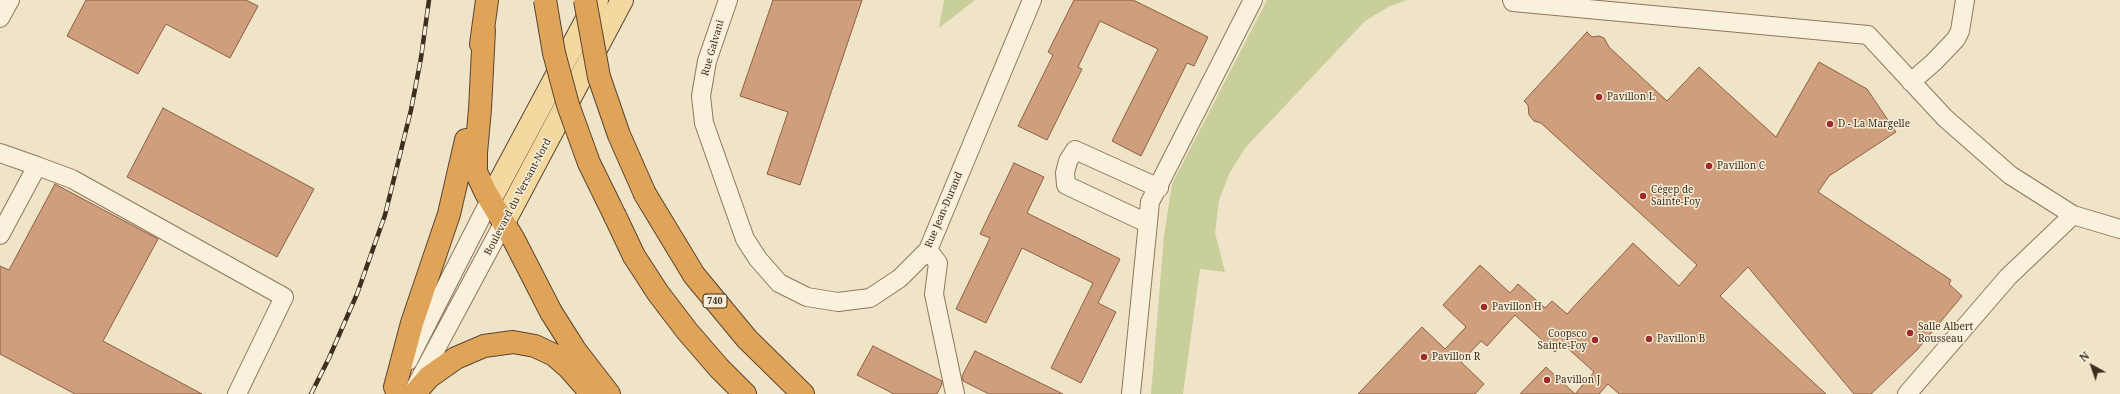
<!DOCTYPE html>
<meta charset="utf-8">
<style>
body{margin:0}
#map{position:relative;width:2120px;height:394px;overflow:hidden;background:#f0e4c8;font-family:"Noto Serif",serif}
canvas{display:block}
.north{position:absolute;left:2072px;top:346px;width:40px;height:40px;-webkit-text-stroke:3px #f7eed8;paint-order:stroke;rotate:320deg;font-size:11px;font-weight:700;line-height:16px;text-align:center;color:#3d2e20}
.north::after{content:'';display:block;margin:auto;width:14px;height:18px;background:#3d2e20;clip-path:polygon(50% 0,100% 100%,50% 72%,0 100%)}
</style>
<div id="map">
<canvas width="2120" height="394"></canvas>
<div class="north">N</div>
</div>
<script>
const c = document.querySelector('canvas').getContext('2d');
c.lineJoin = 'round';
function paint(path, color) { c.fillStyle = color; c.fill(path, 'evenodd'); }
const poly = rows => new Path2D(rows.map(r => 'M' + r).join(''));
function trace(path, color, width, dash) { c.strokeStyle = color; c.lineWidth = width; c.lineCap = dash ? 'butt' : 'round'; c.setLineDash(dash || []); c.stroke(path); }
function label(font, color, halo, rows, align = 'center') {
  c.font = font + ' "Noto Serif",serif'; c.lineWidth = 3; c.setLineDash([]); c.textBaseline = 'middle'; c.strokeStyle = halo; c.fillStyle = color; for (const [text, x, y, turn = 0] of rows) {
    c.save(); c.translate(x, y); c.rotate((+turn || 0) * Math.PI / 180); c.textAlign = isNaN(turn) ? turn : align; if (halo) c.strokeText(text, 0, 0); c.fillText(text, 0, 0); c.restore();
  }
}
paint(poly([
 [944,0,975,0,939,28],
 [1267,0,1407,0,1390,6,1365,21,1246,147,1230,172,1219,200,1215,233,1225,272,1200,269,1183,394,1151,394,1164,236,1172,184]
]), '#c9cf9b');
const building = poly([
 [86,0,246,0,258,6,230,58,166,24,138,74,67,36,86,0],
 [773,0,862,0,800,185,767,174,788,112,740,96,773,0],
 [1074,0,1133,0,1208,37,1194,66,1187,63,1141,156,1112,141,1158,49,1100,21,1078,67,1082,69,1047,140,1018,126,1053,55,1048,52,1074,0],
 [1587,32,1592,37,1599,36,1604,38,1609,47,1667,101,1699,67,1776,137,1819,62,1867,89,1896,132,1829,176,1818,192,1951,280,1949,284,1962,296,1917,350,1871,394,1854,394,1748,267,1720,296,1826,394,1619,394,1608,384,1599,394,1520,394,1546,367,1575,394,1594,372,1563,344,1555,352,1515,315,1487,346,1481,341,1461,362,1484,384,1475,394,1358,394,1422,327,1445,349,1466,327,1443,305,1480,265,1510,293,1518,284,1545,308,1552,301,1567,314,1633,243,1679,286,1697,265,1541,123,1534,121,1529,115,1528,105,1524,101,1587,32],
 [163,108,314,189,277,257,127,177,163,108],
 [1014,163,1044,177,1027,213,1120,259,1098,303,1116,312,1081,383,1051,368,1093,283,1022,248,986,323,956,309,990,238,980,234,1014,163],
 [55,184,158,239,103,341,202,394,75,394,0,354,0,266,9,270,55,184],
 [873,346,942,381,942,384,937,394,894,394,857,375,873,346],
 [975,351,1063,394,989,394,963,381,962,376,975,351]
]);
paint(building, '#cf9f7d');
trace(building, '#8d5f41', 1);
const minor = poly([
 [728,0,707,61,701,96,704,123,745,239,758,259,779,283,807,297,838,302,870,298,900,278,928,250,1032,0],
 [1512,0,1513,2,1868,35,1945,118,2010,175,2073,215,2120,229],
 [0,18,10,0],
 [1911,82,1934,62,1956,39,1960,31,1965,0],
 [0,153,37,166,0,235],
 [37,166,72,179,284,297,237,394],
 [1147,223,1066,185,1065,173,1068,161,1075,150,1159,188],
 [928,250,938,263,934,294,955,394],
 [408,361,490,200],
 [416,386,504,222],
 [1131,394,1150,202,1253,0],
 [1907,394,2008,277,2073,215]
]);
const major = poly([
 [490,200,597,0],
 [504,222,622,0]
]);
const highway = poly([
 [484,30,480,109,476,153,476,172,486,193,514,240,551,312,575,350,609,394],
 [481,44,487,0],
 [645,194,694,275,747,339,803,394],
 [615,216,634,256,658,293,687,331,719,368,745,394],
 [395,387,412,323,449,214,466,140],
 [414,394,429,377,456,358,484,346,513,342,535,346,554,355,569,368,590,392]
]);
trace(minor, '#8d765c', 20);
trace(major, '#5b4430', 24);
trace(highway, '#5b4430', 24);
trace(minor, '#faf1dc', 18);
trace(major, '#f3d9a0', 22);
trace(highway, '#e0a458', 22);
const rail = poly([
 [311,394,329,358,357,294,385,215,411,110,421,58,429,0]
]);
trace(rail, '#3d2e20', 4.5);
trace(rail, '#f7eed8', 3, [9]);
const highwayBridge = poly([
 [545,0,554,53,568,105,589,163,615,216],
 [585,0,599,77,619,135,645,194]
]);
trace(highwayBridge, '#5b4430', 24, []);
trace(highwayBridge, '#e0a458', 22);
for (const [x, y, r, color] of [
 [1599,97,4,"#9e2a2b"],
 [1830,124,4,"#9e2a2b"],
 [1709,166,4,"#9e2a2b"],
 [1643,196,4,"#9e2a2b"],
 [1484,307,4,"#9e2a2b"],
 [1910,333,4,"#9e2a2b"],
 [1649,339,4,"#9e2a2b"],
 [1595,340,4,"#9e2a2b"],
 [1424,357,4,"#9e2a2b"],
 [1547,380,4,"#9e2a2b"]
]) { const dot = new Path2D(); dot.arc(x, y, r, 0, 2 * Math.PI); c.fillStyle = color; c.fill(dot); trace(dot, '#f7eed8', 1.5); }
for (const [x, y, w] of [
 [715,301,24]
]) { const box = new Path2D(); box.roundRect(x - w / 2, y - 7, w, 14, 3); c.fillStyle = '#f7eed8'; c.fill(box); trace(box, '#3d2e20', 1); }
label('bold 9px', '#3d2e20', null, [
 ["740",715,301]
]);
label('10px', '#3d2e20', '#f7eed8', [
 ["Rue Galvani",713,48,-74],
 ["Boulevard du Versant-Nord",518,197,-62],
 ["Rue Jean-Durand",944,210,-67]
]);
label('10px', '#3d2e20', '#f7eed8', [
 ["Pavillon L",1607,97],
 ["D - La Margelle",1838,124],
 ["Pavillon C",1717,166],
 ["Cégep de",1651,190],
 ["Sainte-Foy",1651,202],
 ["Pavillon H",1492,307],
 ["Salle Albert",1918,327],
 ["Rousseau",1918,339],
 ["Coopsco",1587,334,"right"],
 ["Sainte-Foy",1587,346,"right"],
 ["Pavillon B",1657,339],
 ["Pavillon R",1432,357],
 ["Pavillon J",1555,380]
], 'left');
</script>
